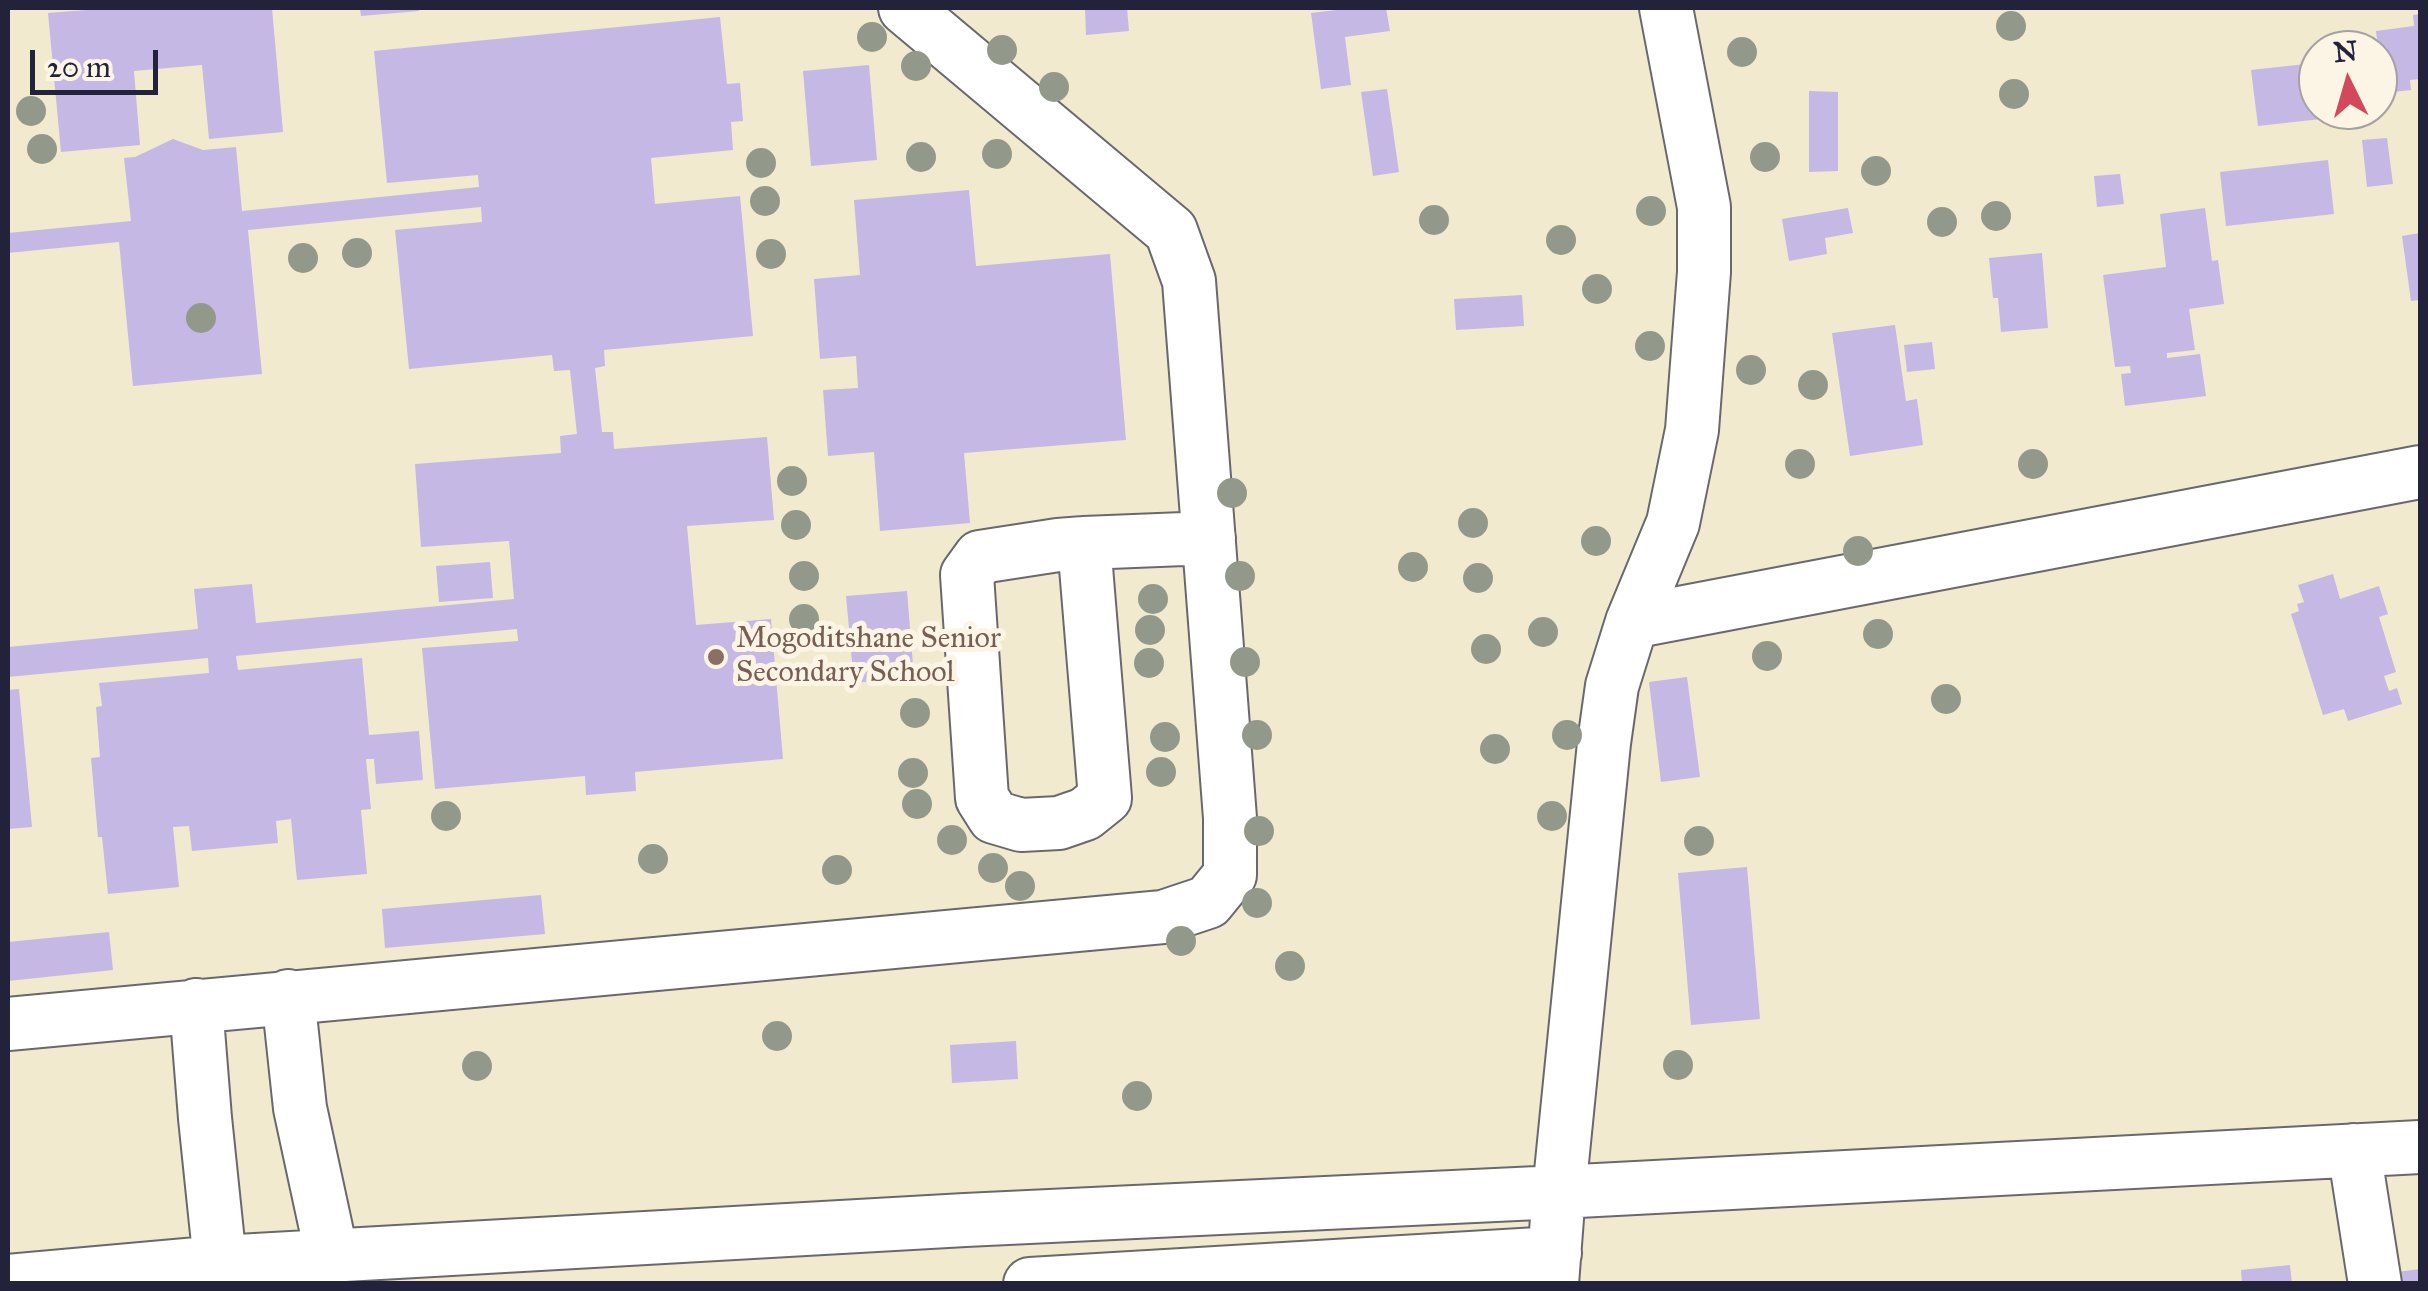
<!DOCTYPE html>
<style>
body{margin:0}
#map{position:relative;width:2428px;height:1291px;overflow:hidden;background:#f1eacf;font-family:"IM FELL Great Primer",serif}
canvas{display:block}
.frame{position:absolute;inset:0;border:10px solid #22223b;pointer-events:none}
.north{position:absolute;left:2298px;top:30px;width:100px;height:100px;box-sizing:border-box;background:#fcf5e5;border:2px solid #a5a1a1;border-radius:50%;rotate:355deg;font-size:28px;font-weight:700;line-height:40px;text-align:center;color:#22223b}
.north::after{content:'';display:block;margin:auto;width:35px;height:45px;background:#d1495b;clip-path:polygon(50% 0,100% 100%,50% 72%,0 100%)}
.scale{position:absolute;left:30px;top:50px;width:128px;height:45px;box-sizing:border-box;border:5px solid #22223b;border-top:0;padding-left:12px;font-size:30px;line-height:35px;white-space:nowrap;color:#22223b;-webkit-text-stroke:8px #fcf5e5;paint-order:stroke}
</style>
<div id="map">
<canvas width="2428" height="1291"></canvas>
<div class="frame"></div>
<div class="north">N</div>
<div class="scale">20 m</div>
</div>
<script>
const c = document.querySelector('canvas').getContext('2d');
c.lineJoin = 'round';
function paint(path, color) { c.fillStyle = color; c.fill(path, 'evenodd'); }
const poly = rows => new Path2D(rows.map(r => 'M' + r).join(''));
function trace(path, color, width, dash) { c.strokeStyle = color; c.lineWidth = width; c.lineCap = dash ? 'butt' : 'round'; c.setLineDash(dash || []); c.stroke(path); }
function label(font, color, halo, rows, align = 'center') {
  c.font = font + ' "IM FELL Great Primer",serif'; c.lineWidth = 10; c.setLineDash([]); c.textBaseline = 'middle'; c.strokeStyle = halo; c.fillStyle = color; for (const [text, x, y, turn = 0] of rows) {
    c.save(); c.translate(x, y); c.rotate((+turn || 0) * Math.PI / 180); c.textAlign = isNaN(turn) ? turn : align; if (halo) c.strokeText(text, 0, 0); c.fillText(text, 0, 0); c.restore();
  }
}
paint(poly([
 [112,8,272,8,283,132,209,139,202,65,134,71,140,145,61,152,48,13],
 [360,8,419,8,419,11,361,16],
 [1085,8,1127,8,1129,31,1086,35],
 [1353,8,1386,8,1390,31,1345,37,1351,85,1321,89,1311,13],
 [2420,14,2420,79,2410,80,2411,90,2384,93,2376,31,2414,26,2413,15],
 [720,17,727,84,740,83,743,121,731,122,733,150,651,158,655,204,740,196,753,336,604,350,605,366,595,368,602,432,613,432,614,449,767,437,774,520,687,526,696,625,771,619,783,759,635,772,636,791,586,795,585,776,435,789,422,648,518,641,517,629,236,656,238,670,362,658,369,735,419,731,423,780,376,784,374,759,366,759,371,809,361,810,367,874,297,880,291,819,276,821,278,843,192,851,189,826,173,827,179,887,108,894,102,837,98,837,91,758,100,757,96,707,102,706,99,683,209,673,208,658,8,677,8,647,198,629,194,589,252,584,256,623,514,599,509,541,421,547,415,464,561,453,560,436,577,434,570,370,554,371,552,355,409,369,395,230,482,222,481,207,248,230,262,374,133,386,119,242,8,253,8,233,131,221,124,158,135,157,173,139,203,150,236,147,242,211,479,187,478,175,387,183,374,51],
 [2315,63,2318,110,2320,110,2321,119,2258,126,2251,70],
 [869,65,877,160,811,166,803,71],
 [1387,89,1399,172,1373,176,1361,92],
 [1809,91,1838,92,1838,171,1809,172],
 [2387,138,2393,184,2367,187,2362,140],
 [2328,160,2334,214,2226,226,2220,172],
 [2120,174,2124,204,2097,207,2094,176],
 [969,190,976,266,1110,254,1126,440,964,453,970,523,880,531,874,452,828,456,823,390,858,388,856,356,820,359,814,279,860,275,854,200],
 [1848,208,1853,233,1825,238,1827,254,1789,261,1782,219],
 [2205,208,2212,261,2218,260,2224,304,2189,309,2195,350,2167,353,2167,358,2200,354,2206,396,2125,406,2121,374,2131,373,2130,366,2115,367,2103,275,2166,267,2160,214],
 [2420,233,2420,300,2411,301,2402,236],
 [2042,253,2048,328,2001,332,1998,298,1993,298,1989,258],
 [1522,295,1524,326,1456,330,1454,299],
 [1895,325,1906,401,1917,399,1923,445,1850,456,1832,333],
 [1932,342,1935,369,1907,372,1904,345],
 [490,562,493,598,439,602,436,566],
 [2333,574,2340,599,2379,586,2388,614,2379,617,2396,672,2384,676,2389,691,2397,688,2402,704,2348,721,2344,709,2323,715,2291,614,2299,611,2297,604,2304,602,2298,585],
 [907,591,914,677,854,683,846,596],
 [1687,677,1700,777,1661,782,1649,682],
 [19,689,32,827,8,829,8,690],
 [1747,867,1760,1019,1691,1025,1678,873],
 [541,895,545,934,385,948,382,909],
 [109,932,113,970,8,981,8,942],
 [1016,1041,1018,1079,952,1083,950,1045],
 [2290,1265,2292,1284,2242,1284,2241,1270],
 [2420,1269,2420,1284,2398,1284,2397,1272]
]), '#c5b8e5');
const minor = poly([
 [1084,543,1105,798,1085,814,1059,823,1021,825,994,817,982,798,967,575,980,557,1058,545,1084,543,1209,538],
 [1632,622,2420,472],
 [288,996,300,1108,332,1256],
 [196,1005,205,1118,220,1262],
 [8,1024,1163,917,1208,902,1230,875,1230,818,1189,281,1171,231,905,8],
 [2354,1150,2375,1284],
 [8,1281,220,1262,965,1220,1559,1192,2420,1147],
 [1030,1284,1555,1253],
 [1552,1284,1559,1192,1604,743,1612,686,1632,622,1673,523,1692,430,1704,272,1704,207,1666,8]
]);
trace(minor, '#6a686f', 56);
trace(minor, '#fff', 52);
c.fillStyle = '#93998a';
for (const [x, y] of [
 [2011,26],
 [872,37],
 [1002,50],
 [1742,52],
 [916,66],
 [1054,87],
 [2014,94],
 [31,111],
 [42,149],
 [997,154],
 [921,157],
 [1765,157],
 [761,163],
 [1876,171],
 [765,201],
 [1651,211],
 [1996,216],
 [1434,220],
 [1942,222],
 [1561,240],
 [357,253],
 [771,254],
 [303,258],
 [1597,289],
 [201,318],
 [1650,346],
 [1751,370],
 [1813,385],
 [1800,464],
 [2033,464],
 [792,481],
 [1232,493],
 [1473,523],
 [796,525],
 [1596,541],
 [1858,551],
 [1413,567],
 [804,576],
 [1240,576],
 [1478,578],
 [1153,599],
 [804,619],
 [1150,630],
 [1543,632],
 [1878,634],
 [1486,649],
 [1767,656],
 [1245,662],
 [1149,663],
 [1946,699],
 [915,713],
 [1257,735],
 [1567,735],
 [1165,737],
 [1495,749],
 [1161,772],
 [913,773],
 [917,804],
 [446,816],
 [1552,816],
 [1259,831],
 [952,840],
 [1699,841],
 [653,859],
 [993,868],
 [837,870],
 [1020,886],
 [1257,903],
 [1181,941],
 [1290,966],
 [777,1036],
 [1678,1065],
 [477,1066],
 [1137,1096]
]) { c.beginPath(); c.arc(x, y, 15, 0, 2 * Math.PI); c.fill(); }
for (const [x, y, r, color] of [
 [716,657,10,"#8d6e63"]
]) { const dot = new Path2D(); dot.arc(x, y, r, 0, 2 * Math.PI); c.fillStyle = color; c.fill(dot); trace(dot, '#fcf5e5', 4); }
label('30px', '#785e54', '#fcf5e5', [
 ["Mogoditshane Senior",736,640],
 ["Secondary School",736,674]
], 'left');
</script>
